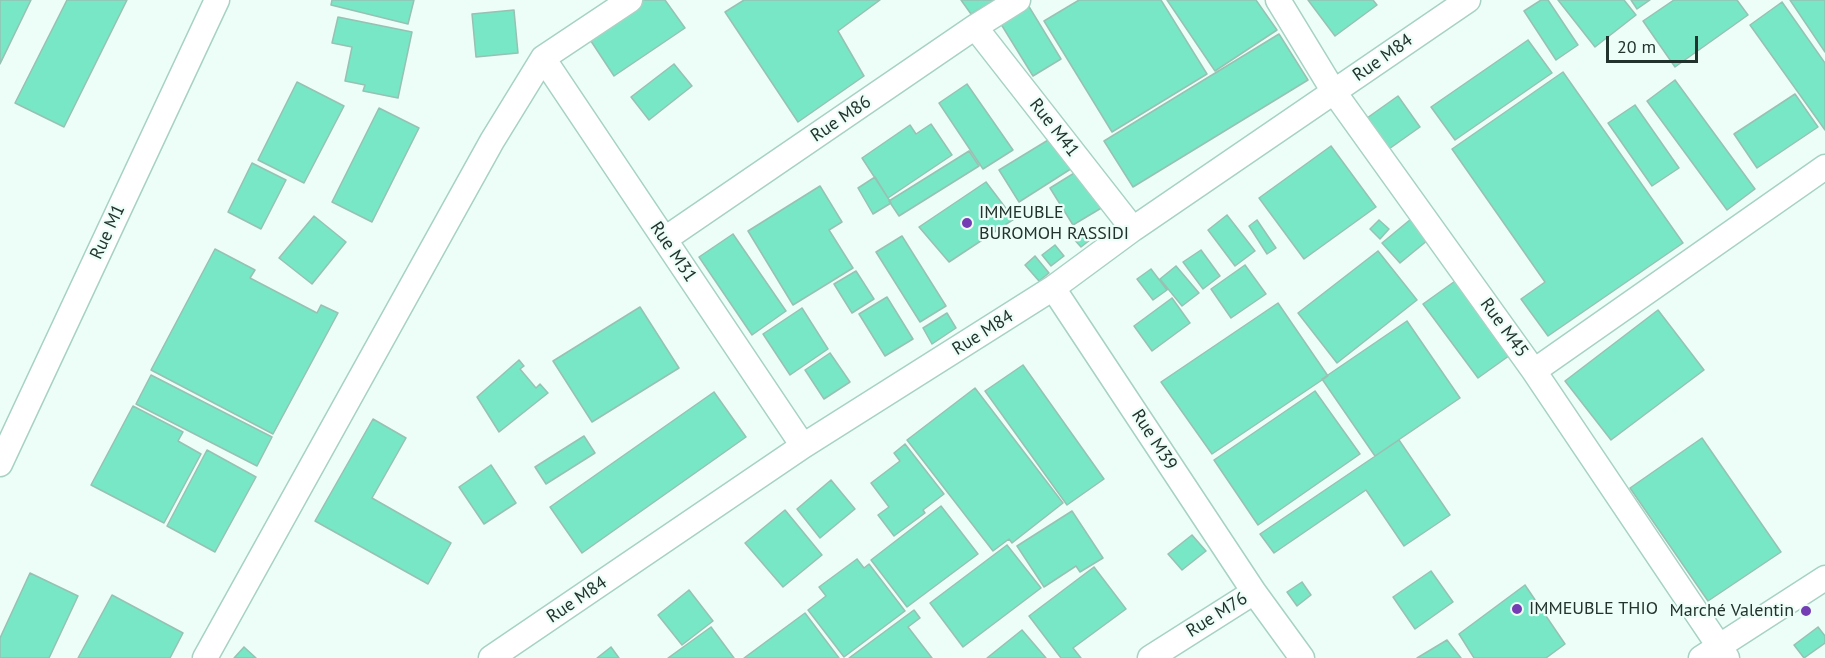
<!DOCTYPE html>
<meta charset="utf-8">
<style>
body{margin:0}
#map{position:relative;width:1825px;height:658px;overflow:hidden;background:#edfef8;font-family:"PT Sans",sans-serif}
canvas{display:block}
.scale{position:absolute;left:1606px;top:36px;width:92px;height:27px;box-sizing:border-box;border:3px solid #22332d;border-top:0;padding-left:8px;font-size:18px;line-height:21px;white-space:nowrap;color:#22332d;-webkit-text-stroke:4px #edfef8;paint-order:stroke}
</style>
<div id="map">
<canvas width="1825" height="658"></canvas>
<div class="scale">20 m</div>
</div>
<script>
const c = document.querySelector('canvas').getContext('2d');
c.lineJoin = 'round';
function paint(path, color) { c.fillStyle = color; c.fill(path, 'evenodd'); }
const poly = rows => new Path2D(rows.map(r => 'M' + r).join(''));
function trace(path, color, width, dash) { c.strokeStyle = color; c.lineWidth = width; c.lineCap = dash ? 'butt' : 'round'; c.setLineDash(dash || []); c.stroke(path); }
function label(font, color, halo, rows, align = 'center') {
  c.font = font + ' "PT Sans",sans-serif'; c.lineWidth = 4.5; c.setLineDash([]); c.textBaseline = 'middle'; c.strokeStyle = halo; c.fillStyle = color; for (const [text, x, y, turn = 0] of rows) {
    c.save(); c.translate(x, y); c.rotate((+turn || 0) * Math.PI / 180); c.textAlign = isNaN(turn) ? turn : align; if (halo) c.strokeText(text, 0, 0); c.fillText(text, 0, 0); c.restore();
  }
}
const building = poly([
 [0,0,31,0,0,64,0,0],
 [67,0,127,0,64,127,15,103,67,0],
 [332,0,414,0,408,24,331,5,332,0],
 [632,0,665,0,685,28,614,76,585,32,632,0],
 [744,0,880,0,838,31,864,76,798,122,725,12,744,0],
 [961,0,995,0,971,14,961,0],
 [1025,0,1061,59,1033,76,996,16,1025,0],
 [1079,0,1161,0,1207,74,1112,132,1044,21,1079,0],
 [1167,0,1256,0,1277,30,1215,71,1167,0],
 [1308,0,1373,0,1377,5,1335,36,1308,0],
 [1541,0,1548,0,1578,45,1556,60,1524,11,1541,0],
 [1558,0,1624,0,1636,15,1595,47,1558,0],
 [1631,0,1650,0,1637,9,1631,0],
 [1674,0,1737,0,1748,15,1675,67,1643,21,1674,0],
 [1790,0,1825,0,1825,52,1790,0],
 [1782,2,1825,63,1825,130,1750,25,1782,2],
 [514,10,518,53,476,57,472,14,514,10],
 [338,17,412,32,398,98,363,91,365,85,345,81,352,47,332,43,338,17],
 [1279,34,1308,80,1133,187,1104,141,1279,34],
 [1528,40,1552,73,1455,140,1431,107,1528,40],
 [674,64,692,86,649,120,631,97,674,64],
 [1563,72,1683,243,1548,336,1521,299,1545,282,1452,149,1563,72],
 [1675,80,1755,189,1727,210,1647,101,1675,80],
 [297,82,344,106,304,183,258,160,297,82],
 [967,84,1013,150,983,169,939,103,967,84],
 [1795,94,1818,127,1757,168,1734,134,1795,94],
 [1398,96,1420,127,1389,149,1367,118,1398,96],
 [1635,105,1679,168,1652,186,1608,123,1635,105],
 [379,108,419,128,372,222,332,202,379,108],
 [931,124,952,155,888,198,862,158,910,125,916,134,931,124],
 [1058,134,1077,165,1019,202,999,170,1058,134],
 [1331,146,1376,207,1304,259,1259,198,1331,146],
 [969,151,979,166,899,216,889,201,969,151],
 [252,163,286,180,261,229,228,212,252,163],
 [1084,167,1108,204,1073,225,1050,188,1084,167],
 [875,177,891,203,873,214,858,188,875,177],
 [986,182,1014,219,949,262,919,227,986,182],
 [820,186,842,222,829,230,853,268,793,305,748,231,820,186],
 [1227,215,1255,251,1235,266,1208,230,1227,215],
 [314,216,346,242,312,284,279,258,314,216],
 [1411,219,1428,240,1400,263,1382,243,1411,219],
 [1257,220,1276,248,1267,254,1249,226,1257,220],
 [1379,220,1389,229,1380,239,1370,229,1379,220],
 [1081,230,1090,240,1081,247,1072,237,1081,230],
 [733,234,786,311,752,335,699,257,733,234],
 [902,236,946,306,920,322,876,252,902,236],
 [1055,245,1064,256,1051,266,1042,255,1055,245],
 [215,249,255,270,250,278,317,313,321,305,338,313,273,434,151,370,215,249],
 [1201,250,1220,276,1203,289,1183,262,1201,250],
 [1378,251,1417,300,1337,363,1298,313,1378,251],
 [1035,256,1049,273,1039,281,1025,265,1035,256],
 [1245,265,1266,294,1231,318,1211,289,1245,265],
 [1176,266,1199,293,1182,306,1160,279,1176,266],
 [1151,269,1167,290,1153,300,1137,279,1151,269],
 [856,271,874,299,852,313,834,284,856,271],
 [1458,279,1513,353,1478,378,1423,304,1458,279],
 [887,297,913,339,885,356,859,314,887,297],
 [1172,298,1190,323,1152,351,1134,326,1172,298],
 [1278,303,1328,376,1212,454,1161,382,1278,303],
 [640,307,679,368,592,422,553,361,640,307],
 [802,308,828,349,790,375,763,334,802,308],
 [1658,310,1704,370,1611,440,1565,381,1658,310],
 [947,313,956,328,932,344,923,328,947,313],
 [1407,321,1460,398,1375,456,1322,379,1407,321],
 [830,353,850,382,824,399,805,370,830,353],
 [519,360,524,366,520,369,536,388,540,384,548,393,499,432,477,397,519,360],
 [1023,365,1104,479,1067,505,985,391,1023,365],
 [151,375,272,437,257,466,136,404,151,375],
 [975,388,1063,503,1012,543,1009,539,993,551,907,440,975,388],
 [1315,391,1360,454,1258,525,1214,460,1315,391],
 [714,392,746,437,582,553,550,507,714,392],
 [133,406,183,432,178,441,201,454,164,523,91,485,133,406],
 [373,419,406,438,372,498,451,543,428,584,315,521,373,419],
 [584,436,595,453,546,484,535,467,584,436],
 [1702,438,1781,552,1708,601,1630,488,1702,438],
 [1399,440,1450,515,1404,546,1366,490,1274,553,1260,534,1399,440],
 [905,444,944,494,923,510,925,513,894,536,878,515,889,507,871,483,900,461,894,453,905,444],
 [207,450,256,477,215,552,167,526,207,450],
 [491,465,516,503,484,524,459,487,491,465],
 [831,480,855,509,820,538,797,509,831,480],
 [941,506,978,554,907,607,871,560,941,506],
 [785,510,822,555,783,587,745,543,785,510],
 [1072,511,1103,558,1080,572,1076,566,1044,587,1017,546,1072,511],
 [1192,535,1206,551,1182,570,1168,554,1192,535],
 [1007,545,1041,588,963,647,930,603,1007,545],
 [857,559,864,568,869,564,905,611,844,657,808,610,826,596,819,587,857,559],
 [1094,567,1126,609,1073,648,1081,658,1061,658,1029,616,1094,567],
 [1431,571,1453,602,1415,629,1393,597,1431,571],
 [30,573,78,596,49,658,0,658,0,638,30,573],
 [1302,582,1311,595,1297,606,1287,592,1302,582],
 [1525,585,1565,644,1546,658,1474,658,1459,634,1525,585],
 [689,590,713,621,682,645,658,615,689,590],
 [112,595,183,633,170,658,78,658,112,595],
 [914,610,920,618,908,627,932,658,849,658,914,610],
 [805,613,839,658,744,658,805,613],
 [711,627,734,658,668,658,711,627],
 [1818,627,1825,636,1825,643,1804,658,1794,645,1818,627],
 [1022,630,1046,658,987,658,1022,630],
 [1447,640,1461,658,1417,658,1447,640],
 [244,647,256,658,234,658,244,647],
 [611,647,619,658,597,658,611,647]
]);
paint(building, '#77e7c6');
trace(building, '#97c1b3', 1.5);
const minor = poly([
 [1278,0,1334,92,1534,371,1727,658],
 [975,27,1133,229],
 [543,58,803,446],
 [665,239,975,27,1018,0],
 [1053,288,1254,592,1302,658],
 [1534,371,1825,167],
 [0,464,217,0],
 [205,658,492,141,543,58,630,0],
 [491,658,803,446,1053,288,1133,229,1468,0],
 [1150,658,1254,592],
 [1701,658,1825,578]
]);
trace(minor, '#a7d2c3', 27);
trace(minor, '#fff', 24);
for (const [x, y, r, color] of [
 [967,223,6,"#753db4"],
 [1517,609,6,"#753db4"],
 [1806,611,6,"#753db4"]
]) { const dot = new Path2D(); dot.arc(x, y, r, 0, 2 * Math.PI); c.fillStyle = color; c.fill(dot); trace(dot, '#edfef8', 2); }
label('18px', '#22332d', '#edfef8', [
 ["Rue M84",1383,58,-35],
 ["Rue M86",841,119,-34],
 ["Rue M41",1054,128,52],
 ["Rue M1",108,232,-65],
 ["Rue M31",673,252,56],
 ["Rue M45",1504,328,54],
 ["Rue M84",983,333,-32],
 ["Rue M39",1154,440,57],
 ["Rue M84",577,600,-34],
 ["Rue M76",1217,615,-32]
]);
label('18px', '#22332d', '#edfef8', [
 ["IMMEUBLE",979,213],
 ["BUROMOH RASSIDI",979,234],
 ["IMMEUBLE THIO",1529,609],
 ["Marché Valentin",1794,611,"right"]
], 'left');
</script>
